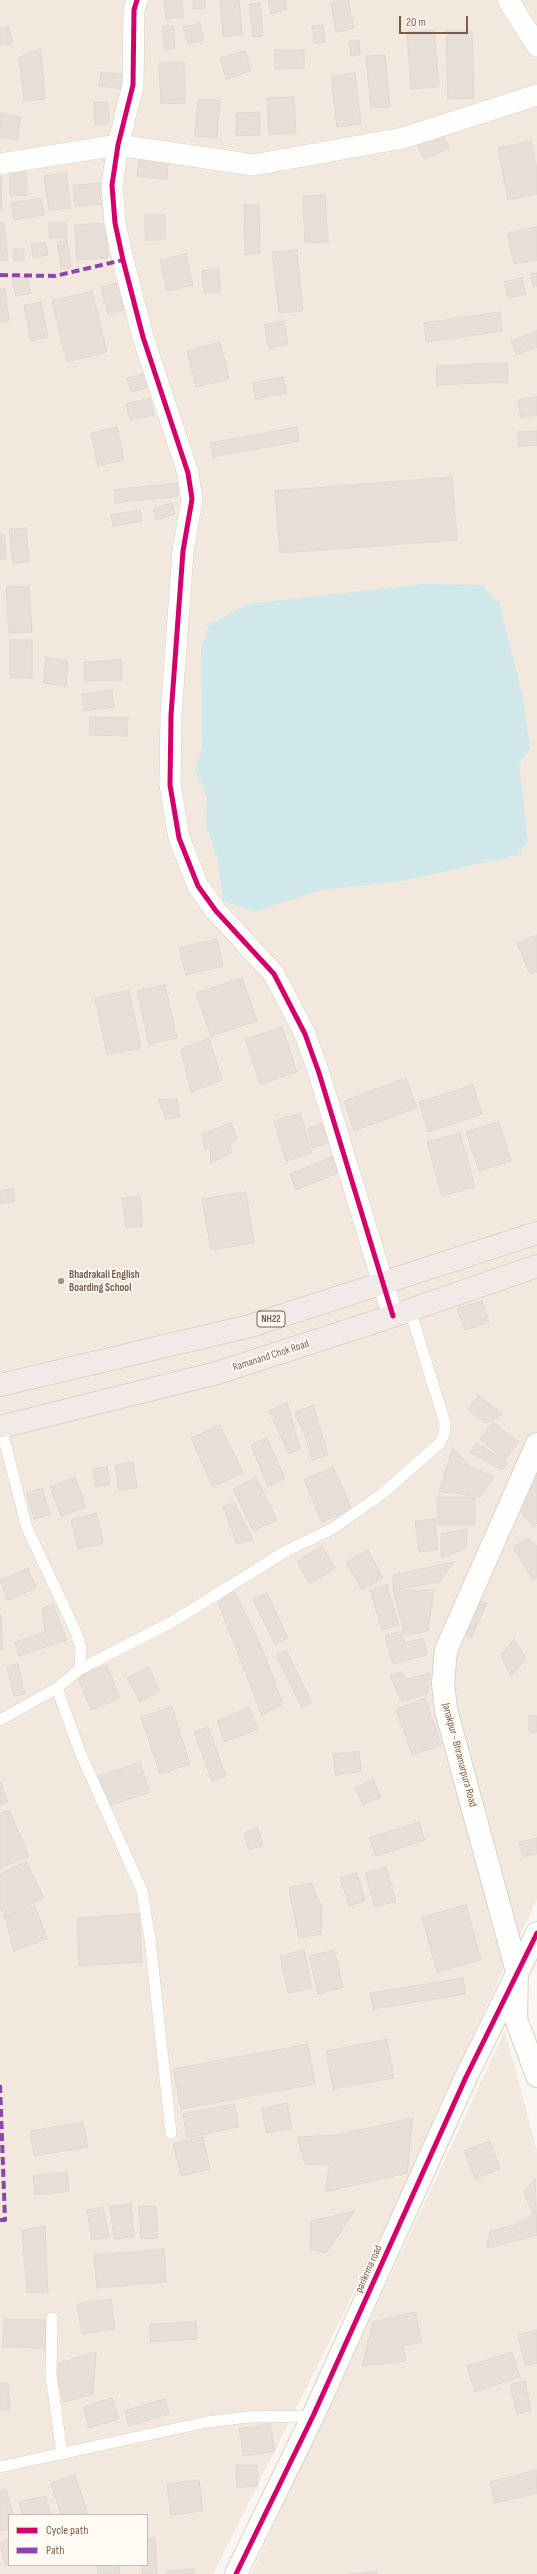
<!DOCTYPE html>
<style>
body{margin:0}
#map{position:relative;width:537px;height:2574px;overflow:hidden;background:#f9f5f0;font-family:"Sofia Sans Condensed",sans-serif}
canvas{display:block}
.legend{position:absolute;left:8px;top:2514px;width:140px;height:52px;box-sizing:border-box;background:#fffaf3;border:1px solid #cabbb1;margin:0;padding:5px 7px;list-style:none;font-size:12px;color:#7a5c4d}
.legend li{display:flex;align-items:center;gap:8px;height:20px}
.legend b{width:20px;border:1px solid #cabbb1}
.scale{position:absolute;left:399px;top:16px;width:69px;height:18px;box-sizing:border-box;border:2px solid #7a5c4d;border-top:0;padding-left:5px;font-size:12px;line-height:14px;white-space:nowrap;color:#7a5c4d;-webkit-text-stroke:3px #fffaf3;paint-order:stroke}
</style>
<div id="map">
<canvas width="537" height="2574"></canvas>
<ul class="legend">
<li><b style="height:5px;background:#d6006c"></b>Cycle path</li>
<li><b style="height:5px;background:#8e44ad"></b>Path</li>
</ul>
<div class="scale">20 m</div>
</div>
<script>
const c = document.querySelector('canvas').getContext('2d');
c.lineJoin = 'round';
function paint(path, color) { c.fillStyle = color; c.fill(path, 'evenodd'); }
const poly = rows => new Path2D(rows.map(r => 'M' + r).join(''));
function trace(path, color, width, dash) { c.strokeStyle = color; c.lineWidth = width; c.lineCap = dash ? 'butt' : 'round'; c.setLineDash(dash || []); c.stroke(path); }
function label(font, color, halo, rows, align = 'center') {
  c.font = font + ' "Sofia Sans Condensed",sans-serif'; c.lineWidth = 3.5; c.setLineDash([]); c.textBaseline = 'middle'; c.strokeStyle = halo; c.fillStyle = color; for (const [text, x, y, turn = 0] of rows) {
    c.save(); c.translate(x, y); c.rotate((+turn || 0) * Math.PI / 180); c.textAlign = isNaN(turn) ? turn : align; if (halo) c.strokeText(text, 0, 0); c.fillText(text, 0, 0); c.restore();
  }
}
paint(poly([
 [0,0,537,0,537,1899,437,2111,388,2225,213,2574,0,2574],
 [9,2515,147,2515,147,2565,9,2565],
 [505,2031,537,2151,537,2574,251,2574]
]), '#f2e8de');
paint(poly([
 [423,584,482,585,499,603,523,697,530,749,519,764,528,840,518,855,403,881,321,890,254,912,223,901,217,856,206,826,207,797,195,770,202,747,201,649,209,625,248,604]
]), '#d0e8ea');
const building = poly([
 [164,0,182,0,184,17,166,19,164,0],
 [193,0,205,0,205,8,193,9,193,0],
 [220,0,239,0,242,35,223,36,220,0],
 [268,0,285,0,287,9,271,14,268,0],
 [348,0,354,28,336,32,331,3,348,0],
 [260,3,263,36,253,37,249,4,260,3],
 [200,23,204,40,188,44,183,27,200,23],
 [323,25,325,42,314,43,312,26,323,25],
 [8,26,13,43,0,46,0,28,8,26],
 [163,26,174,26,175,49,164,49,163,26],
 [434,30,439,87,411,89,407,32,434,30],
 [446,31,472,31,474,98,448,99,446,31],
 [359,40,360,55,351,56,349,41,359,40],
 [41,49,45,99,24,101,19,57,41,49],
 [275,50,304,50,304,68,275,69,275,50],
 [245,51,251,71,226,79,220,58,245,51],
 [385,55,390,107,371,108,366,56,385,55],
 [184,62,185,103,161,104,159,63,184,62],
 [101,72,128,75,127,89,99,86,101,72],
 [355,73,361,124,337,127,331,76,355,73],
 [294,97,296,133,269,134,267,98,294,97],
 [198,99,220,101,217,138,195,136,198,99],
 [94,102,108,102,109,124,95,125,94,102],
 [259,112,260,135,236,136,236,113,259,112],
 [1,113,21,117,17,140,0,137,1,113],
 [443,134,449,148,424,159,417,144,443,134],
 [531,141,537,169,537,194,508,200,498,148,531,141],
 [139,159,168,162,167,179,137,176,139,159],
 [26,169,27,195,10,196,10,170,26,169],
 [66,173,71,208,49,210,44,176,66,173],
 [0,176,1,176,2,210,0,210,0,176],
 [103,183,105,204,75,206,73,185,103,183],
 [325,195,328,242,305,243,303,196,325,195],
 [41,198,44,215,14,220,11,203,41,198],
 [244,205,259,205,260,254,245,254,244,205],
 [145,215,165,215,165,240,145,240,145,215],
 [0,223,4,223,8,260,0,261,0,223],
 [49,223,66,223,67,238,49,238,49,223],
 [105,223,108,258,77,260,75,225,105,223],
 [537,227,537,260,514,264,507,233,537,227],
 [67,240,71,267,61,269,57,242,67,240],
 [46,243,48,255,33,258,31,245,46,243],
 [14,249,24,249,24,261,14,261,14,249],
 [297,250,303,311,279,313,272,252,297,250],
 [186,254,193,285,167,291,160,260,186,254],
 [219,269,221,292,204,293,202,271,219,269],
 [537,273,537,286,533,286,531,274,537,273],
 [27,276,31,293,16,296,12,279,27,276],
 [522,278,526,294,508,298,504,282,522,278],
 [121,282,127,309,108,314,101,287,121,282],
 [0,289,5,289,9,321,0,322,0,289],
 [92,291,107,352,67,362,52,301,92,291],
 [41,302,48,337,31,341,24,305,41,302],
 [500,312,502,331,426,342,424,323,500,312],
 [284,321,288,344,269,348,264,325,284,321],
 [537,331,537,347,516,355,511,341,537,331],
 [220,342,229,379,196,387,187,351,220,342],
 [507,363,508,382,437,385,436,366,507,363],
 [145,373,149,387,131,392,127,378,145,373],
 [283,377,287,393,256,399,253,383,283,377],
 [537,397,537,415,521,418,518,400,537,397],
 [150,398,154,415,130,420,126,404,150,398],
 [117,427,124,460,98,466,91,433,117,427],
 [297,427,299,441,213,457,210,443,297,427],
 [537,431,537,445,518,446,518,432,537,431],
 [452,477,457,540,280,553,275,491,452,477],
 [177,483,178,496,115,503,114,490,177,483],
 [172,503,175,514,156,520,153,509,172,503],
 [140,510,142,521,113,526,111,515,140,510],
 [26,528,29,562,13,563,9,529,26,528],
 [0,534,4,534,6,559,0,559,0,534],
 [29,586,32,632,9,633,6,587,29,586],
 [10,640,32,640,32,678,10,678,10,640],
 [46,658,68,661,66,686,43,683,46,658],
 [121,660,122,680,84,681,84,662,121,660],
 [112,690,114,707,84,711,82,694,112,690],
 [90,717,128,718,127,736,89,735,90,717],
 [537,935,537,972,530,974,517,943,537,935],
 [217,939,223,966,186,975,179,948,217,939],
 [242,978,257,1021,211,1036,196,993,242,978],
 [165,985,177,1038,149,1044,137,991,165,985],
 [129,990,141,1048,107,1055,95,998,129,990],
 [282,1027,297,1072,260,1084,245,1039,282,1027],
 [209,1038,222,1080,191,1092,181,1049,209,1038],
 [406,1078,417,1108,354,1131,344,1101,406,1078],
 [473,1085,482,1114,428,1132,419,1102,473,1085],
 [177,1099,180,1117,166,1119,158,1100,177,1099],
 [300,1113,312,1153,286,1161,274,1121,300,1113],
 [329,1122,335,1141,313,1148,307,1129,329,1122],
 [499,1122,511,1161,479,1171,466,1132,499,1122],
 [231,1123,237,1139,230,1144,232,1153,211,1163,210,1147,205,1150,202,1134,231,1123],
 [460,1133,475,1187,442,1196,427,1142,460,1133],
 [334,1156,340,1172,296,1190,290,1174,334,1156],
 [13,1188,15,1201,0,1204,0,1191,13,1188],
 [246,1192,254,1243,211,1250,202,1199,246,1192],
 [140,1196,143,1226,126,1228,122,1198,140,1196],
 [482,1301,489,1322,465,1330,457,1309,482,1301],
 [478,1396,503,1414,486,1423,468,1410,478,1396],
 [287,1402,300,1449,289,1454,269,1411,287,1402],
 [313,1405,328,1455,312,1460,305,1435,294,1413,313,1405],
 [493,1422,519,1442,505,1460,480,1439,493,1422],
 [220,1425,243,1473,213,1487,191,1438,220,1425],
 [267,1438,285,1479,268,1486,251,1445,267,1438],
 [477,1443,508,1463,502,1470,470,1452,477,1443],
 [453,1448,468,1465,494,1477,480,1497,439,1491,453,1448],
 [133,1462,137,1488,119,1490,115,1465,133,1462],
 [107,1467,110,1484,96,1487,93,1469,107,1467],
 [333,1467,352,1509,322,1522,304,1480,333,1467],
 [537,1473,537,1523,533,1527,514,1503,537,1473],
 [75,1477,86,1507,61,1516,50,1487,75,1477],
 [256,1477,277,1520,253,1531,233,1489,256,1477],
 [42,1488,50,1515,34,1519,27,1493,42,1488],
 [437,1497,475,1497,475,1525,438,1525,437,1497],
 [234,1502,253,1539,237,1544,223,1507,234,1502],
 [96,1513,104,1543,78,1549,71,1520,96,1513],
 [435,1519,438,1549,419,1552,415,1521,435,1519],
 [467,1529,466,1548,441,1558,441,1534,467,1529],
 [527,1538,537,1546,537,1577,533,1580,513,1547,527,1538],
 [322,1546,335,1568,310,1584,297,1561,322,1546],
 [368,1550,383,1578,362,1590,346,1562,368,1550],
 [454,1562,439,1582,393,1590,393,1575,454,1562],
 [28,1568,36,1588,8,1600,0,1580,28,1568],
 [387,1585,399,1625,382,1630,370,1590,387,1585],
 [393,1590,434,1590,428,1631,405,1635,393,1590],
 [234,1591,261,1646,283,1704,262,1715,218,1602,234,1591],
 [267,1593,288,1638,275,1644,253,1599,267,1593],
 [478,1600,487,1603,471,1638,463,1634,478,1600],
 [53,1604,67,1640,19,1656,15,1642,45,1632,42,1608,53,1604],
 [1,1615,3,1649,0,1650,0,1615,1,1615],
 [401,1631,405,1643,423,1638,427,1655,393,1664,385,1636,401,1631],
 [514,1639,526,1659,511,1676,501,1655,514,1639],
 [286,1650,312,1703,302,1708,276,1655,286,1650],
 [18,1664,25,1694,14,1696,7,1667,18,1664],
 [107,1665,120,1698,91,1710,78,1676,107,1665],
 [148,1667,160,1691,140,1702,127,1678,148,1667],
 [401,1672,407,1679,430,1673,428,1693,402,1702,390,1676,401,1672],
 [425,1698,441,1745,412,1755,396,1709,425,1698],
 [172,1707,190,1764,160,1774,141,1717,172,1707],
 [249,1708,258,1729,225,1742,217,1721,249,1708],
 [529,1716,537,1716,537,1732,529,1732,529,1716],
 [208,1727,226,1776,212,1781,194,1732,208,1727],
 [359,1751,361,1771,335,1775,333,1754,359,1751],
 [140,1763,150,1792,108,1806,98,1776,140,1763],
 [373,1779,381,1797,363,1805,355,1788,373,1779],
 [0,1781,8,1802,0,1805,0,1781],
 [9,1810,29,1856,0,1868,0,1813,9,1810],
 [419,1822,425,1840,376,1856,369,1838,419,1822],
 [258,1828,263,1845,249,1850,244,1833,258,1828],
 [537,1838,537,1853,523,1857,519,1842,537,1838],
 [26,1861,44,1898,5,1917,0,1906,0,1874,26,1861],
 [386,1867,396,1901,375,1907,365,1873,386,1867],
 [357,1873,365,1901,349,1906,340,1878,357,1873],
 [311,1883,322,1907,321,1934,299,1938,289,1888,311,1883],
 [466,1905,481,1960,437,1972,422,1917,466,1905],
 [35,1906,47,1939,14,1951,5,1917,35,1906],
 [139,1914,142,1962,79,1966,77,1918,139,1914],
 [304,1950,312,1988,288,1993,280,1956,304,1950],
 [334,1950,343,1987,318,1994,309,1956,334,1950],
 [463,1978,465,1994,373,2009,370,1993,463,1978],
 [387,2039,394,2078,333,2089,326,2051,387,2039],
 [308,2044,315,2084,181,2109,173,2069,308,2044],
 [287,2103,292,2128,267,2133,261,2109,287,2103],
 [234,2104,239,2127,187,2138,183,2114,234,2104],
 [413,2118,407,2173,325,2192,330,2165,305,2164,297,2137,337,2135,413,2118],
 [83,2122,88,2147,34,2156,30,2131,83,2122],
 [203,2137,210,2169,181,2176,173,2144,203,2137],
 [490,2141,500,2169,475,2179,464,2151,490,2141],
 [67,2172,69,2191,35,2195,33,2176,67,2172],
 [535,2179,537,2235,487,2248,490,2231,515,2225,533,2215,524,2192,535,2179],
 [131,2204,134,2237,114,2239,110,2206,131,2204],
 [139,2206,156,2206,158,2238,141,2239,139,2206],
 [103,2207,109,2237,92,2240,87,2210,103,2207],
 [355,2211,326,2253,310,2249,311,2221,355,2211],
 [45,2226,48,2293,27,2292,22,2230,45,2226],
 [164,2249,166,2282,97,2288,94,2255,164,2249],
 [111,2299,115,2329,82,2334,77,2304,111,2299],
 [415,2312,422,2342,403,2346,406,2361,362,2366,373,2322,415,2312],
 [4,2319,46,2320,46,2348,3,2347,4,2319],
 [196,2322,197,2339,150,2342,150,2324,196,2322],
 [537,2330,537,2363,526,2366,518,2335,537,2330],
 [96,2352,93,2394,64,2402,53,2365,96,2352],
 [512,2352,520,2377,475,2392,467,2366,512,2352],
 [525,2381,531,2411,517,2414,510,2384,525,2381],
 [0,2383,8,2383,10,2409,0,2410,0,2383],
 [112,2398,119,2419,89,2428,83,2407,112,2398],
 [165,2399,169,2414,129,2426,125,2411,165,2399],
 [270,2424,275,2451,244,2456,239,2429,270,2424],
 [236,2465,257,2465,258,2486,237,2487,236,2465],
 [536,2470,537,2493,495,2503,490,2482,536,2470],
 [75,2475,88,2515,61,2515,51,2483,75,2475],
 [199,2480,203,2511,171,2515,167,2484,199,2480],
 [6,2489,13,2515,9,2515,9,2529,0,2531,0,2491,6,2489],
 [46,2496,50,2515,23,2515,19,2502,46,2496],
 [155,2538,157,2574,142,2574,142,2565,147,2565,147,2539,155,2538],
 [9,2539,9,2563,5,2564,0,2542,9,2539],
 [97,2565,119,2565,120,2574,98,2574,97,2565],
 [194,2569,194,2574,167,2574,167,2571,194,2569],
 [377,2571,377,2574,349,2574,377,2571]
]);
paint(building, '#e6ded7');
trace(building, '#e2d8d2', 1);
const lane = poly([
 [80,1669,172,1622,286,1551,332,1529,382,1494,440,1443,444,1434,445,1423,410,1310],
 [57,1688,80,1752,142,1891,150,1939,171,2133],
 [0,1720,57,1688,80,1669,81,1648,76,1632,27,1528,1,1427],
 [52,2318,51,2375,62,2454],
 [0,2467,207,2422,247,2417,313,2416]
]);
const street = poly([
 [137,0,134,10,133,85,118,145,112,185,115,223,123,260,143,337,188,473,192,499,183,551,171,715,170,785,179,838,198,886,216,911,274,974,305,1034,319,1073,393,1316],
 [508,0,537,46],
 [0,164,118,145,254,165,403,138,537,95]
]);
const secondary = poly([
 [537,1444,446,1650,443,1683,446,1710,517,1971,516,2019,537,2076],
 [236,2574,313,2416,466,2077,537,1933]
]);
const highway = poly([
 [0,1385,250,1326,537,1233],
 [0,1427,217,1373,393,1316,537,1266]
]);
trace(lane, '#d7d1cb', 12);
trace(street, '#d7d1cb', 22);
trace(secondary, '#d9d2cb', 24);
trace(highway, '#dad1cc', 24);
trace(lane, '#fefefd', 11);
trace(street, '#fefefd', 21);
trace(secondary, '#fefefd', 22);
trace(highway, '#f2eae7', 22);
trace(poly([
 [0,275,55,276,123,260],
 [0,2085,5,2220,0,2220]
]), '#8e44ad', 4, [8, 4]);
trace(poly([
 [137,0,134,10,133,85,118,145,112,185,115,223,123,260,143,337,188,473,192,499,183,551,171,715,170,785,179,838,198,886,216,911,274,974,305,1034,319,1073,393,1316],
 [236,2574,313,2416,466,2077,537,1933]
]), '#d6006c', 5);
for (const [x, y, r, color] of [
 [61,1281,4,"#a69286"]
]) { const dot = new Path2D(); dot.arc(x, y, r, 0, 2 * Math.PI); c.fillStyle = color; c.fill(dot); trace(dot, '#fffaf3', 1.5); }
for (const [x, y, w] of [
 [271,1319,28]
]) { const box = new Path2D(); box.roundRect(x - w / 2, y - 8, w, 16, 3); c.fillStyle = '#fffaf3'; c.fill(box); trace(box, '#7a5c4d', 1); }
label('bold 10px', '#7a5c4d', null, [
 ["NH22",271,1319]
]);
label('bold 11px', '#7a5c4d', '#fffaf3', [
 ["Bhadrakali English",69,1275],
 ["Boarding School",69,1288]
], 'left');
label('11px', '#7a5c4d', '#fffaf3', [
 ["Ramanand Chok Road",271,1356,-18],
 ["Janakpur - Bhramarpura Road",459,1755,75],
 ["parikrma road",369,2269,-66]
]);
</script>
